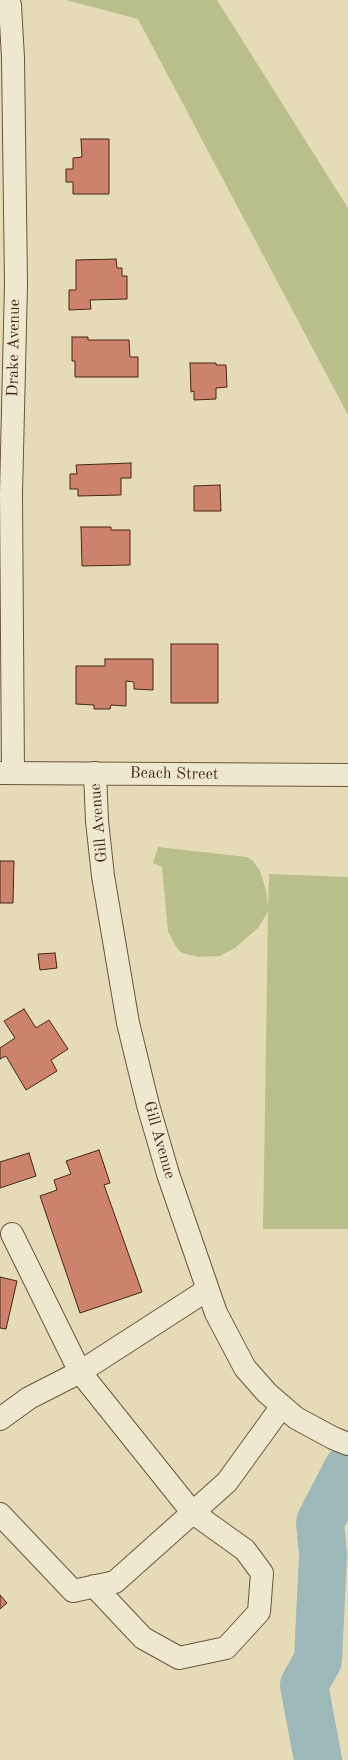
<!DOCTYPE html>
<style>
body{margin:0}
canvas{display:block;background:#e6dbb7}
</style>
<canvas width="348" height="1760"></canvas>
<script>
const c = document.querySelector('canvas').getContext('2d');
c.lineJoin = 'round';
function paint(path, color) { c.fillStyle = color; c.fill(path, 'evenodd'); }
const poly = rows => new Path2D(rows.map(r => 'M' + r).join(''));
function trace(path, color, width, dash) { c.strokeStyle = color; c.lineWidth = width; c.lineCap = dash ? 'butt' : 'round'; c.setLineDash(dash || []); c.stroke(path); }
function label(font, color, halo, rows, align = 'center') {
  c.font = font + ' "Old Standard TT",serif'; c.lineWidth = 3; c.setLineDash([]); c.textBaseline = 'middle'; c.strokeStyle = halo; c.fillStyle = color; for (const [text, x, y, turn = 0] of rows) {
    c.save(); c.translate(x, y); c.rotate((+turn || 0) * Math.PI / 180); c.textAlign = isNaN(turn) ? turn : align; if (halo) c.strokeText(text, 0, 0); c.fillText(text, 0, 0); c.restore();
  }
}
paint(poly([
 [66,0,217,0,348,208,348,415,138,19],
 [158,847,247,857,253,861,260,871,266,890,268,907,269,874,348,877,348,1229,263,1229,268,912,258,928,235,948,220,956,199,957,182,953,176,947,168,931,162,867,153,863]
]), '#b9bf8b');
trace(poly([
 [318,1760,304,1685,318,1660,323,1555,320,1522,348,1468]
]), '#9cb8b9', 48);
const building = poly([
 [81,139,109,139,109,194,73,194,73,182,66,182,66,169,73,169,73,158,82,157,81,139],
 [116,259,117,268,122,268,122,276,127,276,127,299,90,300,91,309,69,310,69,290,76,290,76,260,116,259],
 [72,337,88,337,88,340,129,340,130,357,138,357,138,377,75,377,75,361,72,361,72,337],
 [190,363,216,363,216,365,226,365,227,387,216,388,216,399,194,400,194,391,191,392,190,363],
 [131,463,131,478,121,478,121,495,78,496,78,489,70,489,70,474,77,474,76,465,131,463],
 [220,485,221,511,194,511,194,486,220,485],
 [81,527,111,527,111,530,130,530,130,565,82,566,81,527],
 [171,644,218,644,218,703,171,703,171,644],
 [105,659,153,659,153,690,134,689,134,682,126,681,126,706,111,705,110,709,94,709,94,705,76,704,76,666,105,666,105,659],
 [0,861,14,861,13,903,0,903,0,861],
 [55,953,57,968,40,970,38,954,55,953],
 [24,1009,36,1028,49,1020,68,1049,51,1060,57,1071,26,1090,6,1056,0,1059,0,1048,15,1038,4,1021,24,1009],
 [99,1150,110,1183,104,1185,142,1292,80,1313,40,1196,57,1190,54,1180,71,1174,66,1161,99,1150],
 [29,1153,36,1176,0,1188,0,1162,29,1153],
 [0,1277,17,1281,6,1329,0,1328,0,1277],
 [0,1595,7,1603,0,1609,0,1595]
]);
paint(building, '#cd826c');
trace(building, '#442714', 1);
const minor = poly([
 [0,5,10,5,13,58,16,284,11,494,13,773],
 [0,773,348,775],
 [95,773,97,821,103,876,128,1023,148,1105,168,1174,216,1313,245,1368,267,1393,296,1418,333,1438,348,1444],
 [12,1234,80,1372,192,1512,245,1550,262,1573,259,1612,226,1648,179,1658,143,1638,94,1586],
 [0,1419,29,1398,80,1372,207,1290],
 [0,1514,73,1591,115,1582,227,1482,282,1406]
]);
trace(minor, '#6c543d', 24);
trace(minor, '#efe8d0', 22);
label('16px', '#442714', '#efe8d0', [
 ["Drake Avenue",14,348,-89],
 ["Beach Street",174,774,1],
 ["Gill Avenue",99,823,-95],
 ["Gill Avenue",159,1140,74]
]);
</script>
